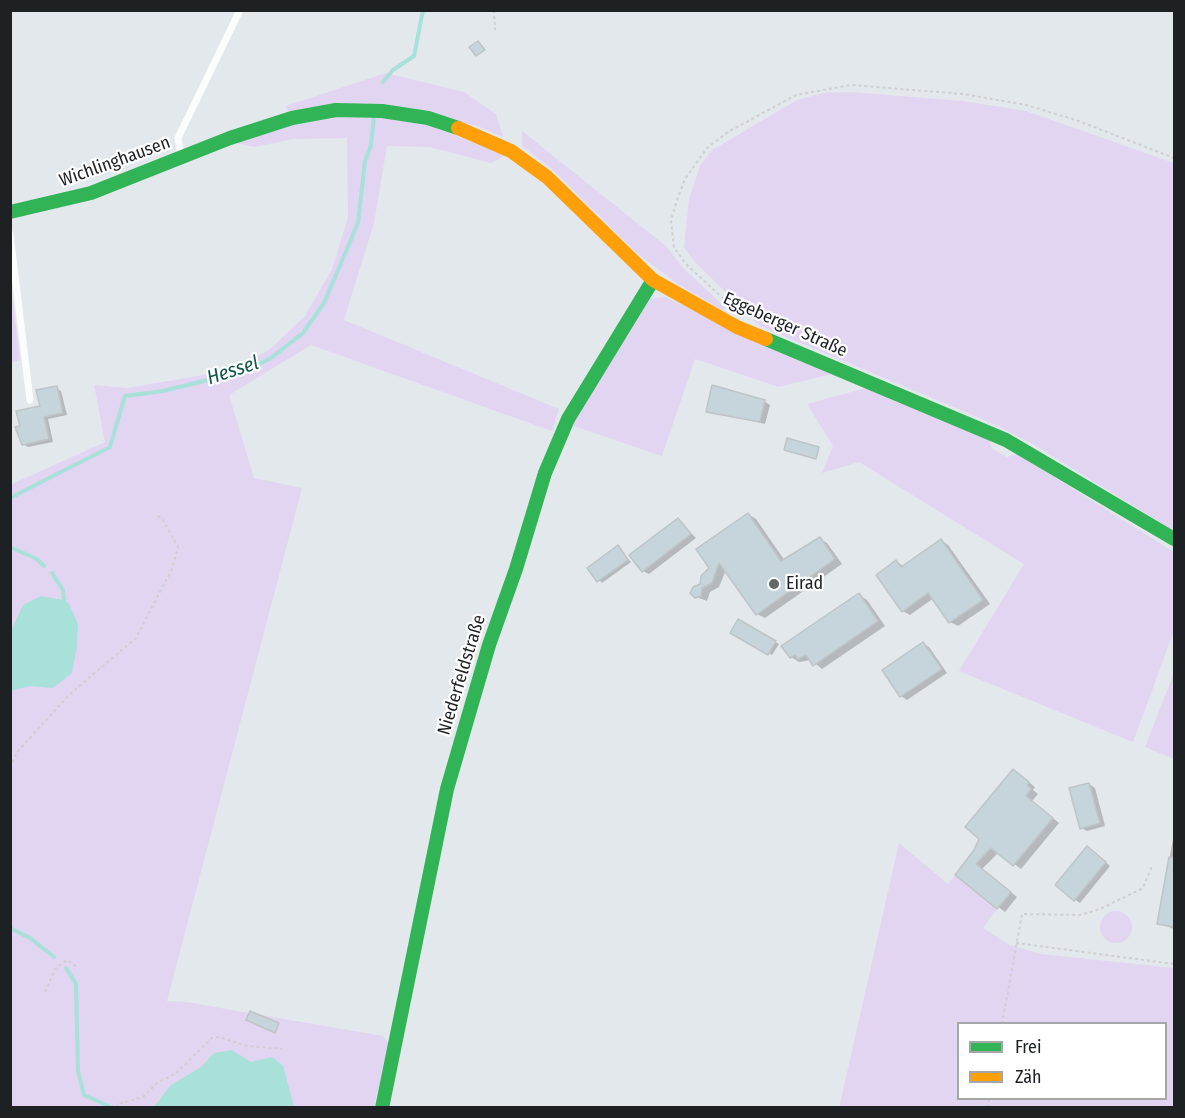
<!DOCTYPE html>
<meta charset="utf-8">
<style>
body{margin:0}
#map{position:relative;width:1185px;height:1118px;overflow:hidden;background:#e3e8ed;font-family:"Fira Sans Condensed",sans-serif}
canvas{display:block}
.frame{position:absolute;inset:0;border:12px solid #1e2124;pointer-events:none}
.legend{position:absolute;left:957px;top:1022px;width:210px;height:78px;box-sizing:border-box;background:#fff;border:2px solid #a5a6a7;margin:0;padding:8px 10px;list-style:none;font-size:18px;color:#1e2124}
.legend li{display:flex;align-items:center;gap:12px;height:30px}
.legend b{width:30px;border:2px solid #a5a6a7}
</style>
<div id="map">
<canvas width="1185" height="1118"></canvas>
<div class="frame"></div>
<ul class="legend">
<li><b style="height:8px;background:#30b455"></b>Frei</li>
<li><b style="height:8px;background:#ff9f0a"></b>Zäh</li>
</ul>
</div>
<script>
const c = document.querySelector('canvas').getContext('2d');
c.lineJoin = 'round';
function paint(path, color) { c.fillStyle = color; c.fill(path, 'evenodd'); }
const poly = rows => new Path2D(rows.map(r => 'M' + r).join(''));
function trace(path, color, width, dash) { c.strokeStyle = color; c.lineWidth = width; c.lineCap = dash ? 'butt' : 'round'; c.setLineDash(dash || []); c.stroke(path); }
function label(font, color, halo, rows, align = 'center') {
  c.font = font + ' "Fira Sans Condensed",sans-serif'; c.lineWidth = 4.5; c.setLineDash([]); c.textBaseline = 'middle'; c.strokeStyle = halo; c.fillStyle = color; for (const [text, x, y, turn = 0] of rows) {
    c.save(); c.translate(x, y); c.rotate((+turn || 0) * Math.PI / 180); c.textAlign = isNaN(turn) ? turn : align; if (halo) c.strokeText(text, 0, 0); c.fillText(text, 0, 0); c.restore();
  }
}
paint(poly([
 [386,73,464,92,496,114,503,137,475,125,287,110,286,106],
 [850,92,963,101,1026,111,1174,163,1174,531,1033,444,994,424,760,326,695,262,684,247,689,199,700,166,712,150,797,100,823,93],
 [337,116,381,118,428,125,505,155,491,163,430,147,387,146,374,223,344,320,559,409,552,431,311,345,229,395,254,478,302,488,167,1001,186,1002,383,1036,389,1043,374,1107,11,1107,10,485,105,442,94,385,127,388,221,372,268,351,305,316,332,269,348,217,347,138,293,139,254,147,236,143,295,123],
 [522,131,667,247,682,267,726,308,722,310,678,284,638,254,552,169,522,146],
 [11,288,20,360,11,363,10,363],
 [665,297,832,374,778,387,695,359,662,456,571,425,650,299],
 [866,388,989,439,992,449,1007,457,1017,454,1174,552,1174,631,1133,742,959,671,1024,564,859,462,822,473,833,446,807,404],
 [1174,673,1174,759,1145,747],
 [899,843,948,884,955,875,997,909,983,928,1009,945,1041,954,1174,968,1174,1107,839,1108],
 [958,1024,1166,1024,1166,1098,958,1098],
 '1100 927a16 16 0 1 1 32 0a16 16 0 1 1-32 0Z'
]), '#e2d5f1');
paint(poly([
 [41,596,64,600,69,604,78,624,77,646,72,673,53,688,30,686,11,691,12,629,23,605],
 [232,1050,251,1062,272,1057,283,1066,294,1107,154,1107,171,1085,201,1067,214,1053]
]), '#a8e0da');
paint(poly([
 [56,388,61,391,67,415,48,419,53,442,28,447,23,444,21,427],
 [764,401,770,405,765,424,708,411],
 [748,514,756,519,785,561,820,539,827,543,842,564,765,618,757,614,726,570,719,587,710,592,707,601,694,596],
 [678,520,696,538,649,574,643,571],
 [941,540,948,545,990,604,958,626,950,622,934,598,910,615,903,611,896,562,904,566],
 [618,547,631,562,602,583,589,568],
 [859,595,867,600,885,626,822,669,811,660,799,662,791,657],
 [738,621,779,644,772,655,732,633],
 [923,644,929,647,947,673,907,700,901,696],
 [1020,775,1035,787,1033,790,1038,794,1032,801,1059,823,1021,869,999,852,982,869,1017,897,1005,912,957,875,976,851],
 [1089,784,1095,788,1105,826,1087,831,1081,828],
 [1173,839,1174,840,1174,929,1158,923],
 [1093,852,1110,866,1080,903,1074,899]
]), '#0003');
trace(poly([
 [383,82,393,70,414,56,423,10],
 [10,498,110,447,125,396,163,391,245,371,271,358,303,333,324,303,358,223,365,161,371,145,374,117],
 [10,547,37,559,44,566],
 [52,573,63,590,64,600],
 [10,928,30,938,54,957],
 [66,968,76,984,78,1071,84,1095,113,1108]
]), '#a8e0da', 4);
const building = poly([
 [478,41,485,50,476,56,469,47,478,41],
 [712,385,765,400,760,422,706,412,712,385],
 [57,386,63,413,44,417,49,439,22,445,15,427,20,426,16,411,40,406,36,390,57,386],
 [787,438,819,447,816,459,784,450,787,438],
 [748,513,781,561,820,537,835,559,756,615,719,563,712,583,702,588,701,596,695,598,690,593,693,587,700,584,701,576,709,568,696,549,748,513],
 [678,518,691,534,642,572,629,555,678,518],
 [941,539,983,600,949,623,928,593,902,612,876,575,896,560,901,567,941,539],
 [618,545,628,560,597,582,587,568,618,545],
 [859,593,878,621,813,666,806,655,798,659,795,655,790,658,781,646,859,593],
 [738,619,776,641,768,655,730,633,738,619],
 [923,642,942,669,900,697,882,670,923,642],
 [1013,769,1029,782,1027,785,1031,789,1026,796,1053,818,1013,866,991,848,976,864,1011,892,997,909,955,875,974,850,979,839,965,827,1013,769],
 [1089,783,1100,823,1080,829,1069,788,1089,783],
 [1087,846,1106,862,1074,901,1055,885,1087,846],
 [1169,857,1174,858,1174,927,1157,924,1169,857],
 [250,1011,279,1023,275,1033,246,1020,250,1011]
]);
paint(building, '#c6d5db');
trace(building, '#bfc4c6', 1.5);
trace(poly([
 [494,10,495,30],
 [728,303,687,265,674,248,671,220,678,197,685,179,707,148,728,132,796,95,851,85,963,94,1026,105,1076,120,1174,158],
 [10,768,17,752,69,695,136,638,172,569,178,547,163,520,156,514],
 [1016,943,1174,964],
 [45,992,55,969,67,960,77,967],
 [1002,1024,1022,914,1080,915,1100,909,1143,888,1152,866],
 [116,1108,118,1104,143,1097,157,1083,175,1074,212,1038,219,1037,247,1046,282,1049],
 [988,1108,989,1098]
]), '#cfcfd1', 2, [3, 3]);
trace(poly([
 [181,155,178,138,240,10],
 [10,234,30,400]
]), '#fbfcfc', 7);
trace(poly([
 [10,212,91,193,230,138,292,118,336,110,382,111,428,118,458,128],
 [766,339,1006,440,1174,539],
 [382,1108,447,789,489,645,516,569,545,473,568,419,653,280]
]), '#30b455', 14);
trace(poly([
 [458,128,511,151,547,177,653,280,737,327,766,339]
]), '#ff9f0a', 14);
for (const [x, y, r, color] of [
 [774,584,6,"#63676a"]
]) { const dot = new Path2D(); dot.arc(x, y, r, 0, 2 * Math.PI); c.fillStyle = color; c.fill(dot); trace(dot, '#fff', 2); }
label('18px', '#1e2124', '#fff', [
 ["Wichlinghausen",115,162,-20],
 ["Eggeberger Straße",785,325,24],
 ["Niederfeldstraße",462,675,-73]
]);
label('18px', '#1e2124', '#fff', [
 ["Eirad",786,584]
], 'left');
label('italic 20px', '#12544e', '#fff', [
 ["Hessel",233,371,-18]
]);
</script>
